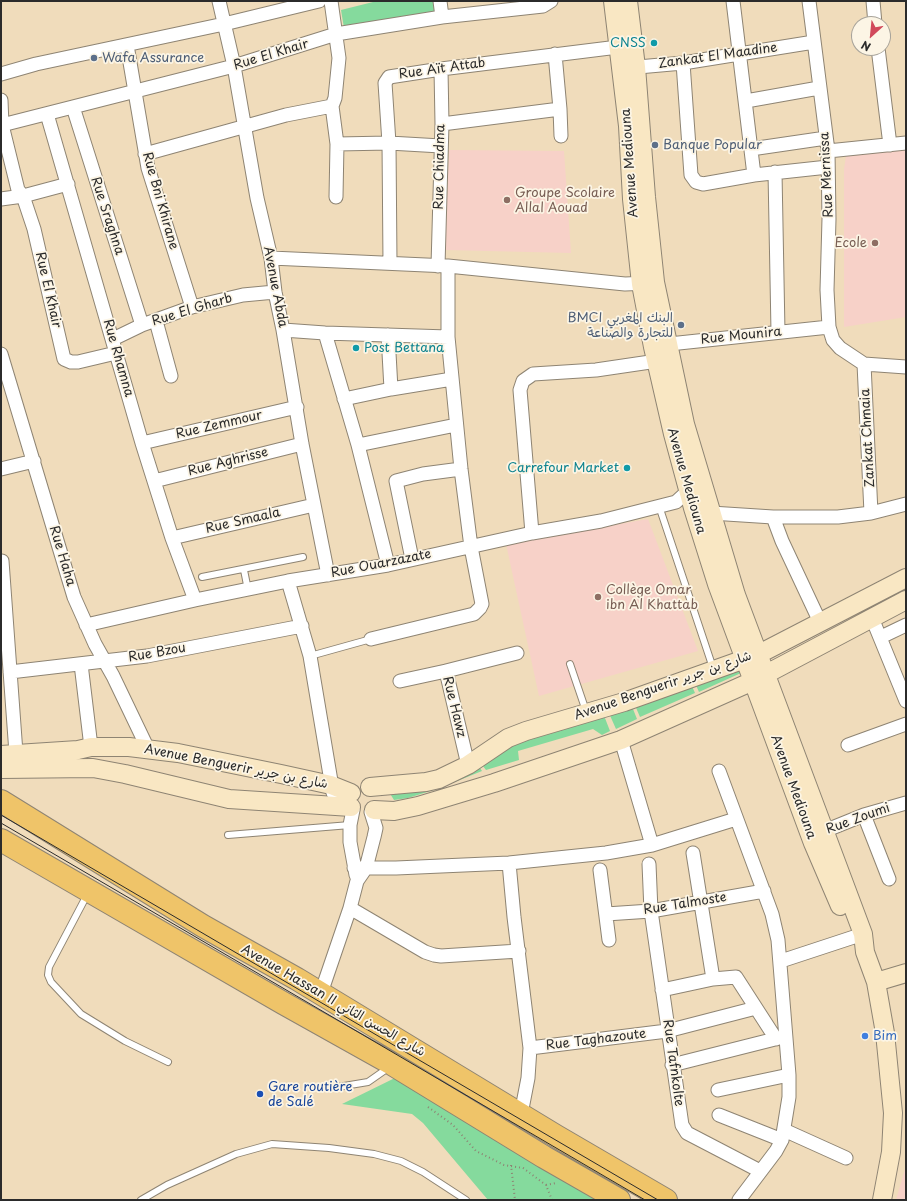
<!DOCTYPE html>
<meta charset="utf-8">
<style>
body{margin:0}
#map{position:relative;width:907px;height:1201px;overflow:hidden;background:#f0dcbb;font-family:"Playpen Sans",sans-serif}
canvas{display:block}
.frame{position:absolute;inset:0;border:2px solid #2b2b2b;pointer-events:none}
.north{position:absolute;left:851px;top:16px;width:40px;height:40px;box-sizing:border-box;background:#fcf5e5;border:1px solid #a8a49b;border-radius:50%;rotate:207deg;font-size:11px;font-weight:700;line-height:16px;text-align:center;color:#2b2b2b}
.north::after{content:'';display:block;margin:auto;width:14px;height:18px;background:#d1495b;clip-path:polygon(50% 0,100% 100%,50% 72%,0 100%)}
</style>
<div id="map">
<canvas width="907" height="1201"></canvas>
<div class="frame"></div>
<div class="north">N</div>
</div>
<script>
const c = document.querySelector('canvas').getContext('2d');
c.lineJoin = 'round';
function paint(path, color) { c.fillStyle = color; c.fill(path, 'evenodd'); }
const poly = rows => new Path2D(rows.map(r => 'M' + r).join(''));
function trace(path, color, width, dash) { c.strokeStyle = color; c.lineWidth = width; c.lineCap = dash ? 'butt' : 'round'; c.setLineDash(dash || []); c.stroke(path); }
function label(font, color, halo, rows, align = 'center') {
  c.font = font + ' "Playpen Sans","Playpen Sans Arabic",sans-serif'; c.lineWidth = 3.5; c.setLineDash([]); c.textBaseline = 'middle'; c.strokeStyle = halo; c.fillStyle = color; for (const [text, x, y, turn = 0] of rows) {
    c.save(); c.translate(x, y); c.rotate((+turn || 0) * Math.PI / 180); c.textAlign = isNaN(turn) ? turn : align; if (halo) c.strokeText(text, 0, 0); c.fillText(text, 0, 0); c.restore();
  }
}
paint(poly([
 [906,144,906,317,844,327,844,169,846,156],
 [449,150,564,151,571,253,445,250],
 [648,519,698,651,539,696,506,544],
 [906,1158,906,1200,896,1200,905,1169]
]), '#f7d1c8');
paint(poly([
 [377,1,438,1,441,10,344,28,341,10],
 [737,664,741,673,699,692,695,683],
 [691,684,695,693,640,717,634,703],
 [631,704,637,719,616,729,608,711],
 [603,713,610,731,602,735,593,729,518,751,519,760,486,770,479,761,494,750],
 [476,762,482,771,440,788,408,798,394,800,389,792],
 [403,1074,614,1200,488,1200,423,1123,412,1114,342,1104]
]), '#85da9d');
const lane = poly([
 [659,506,713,668],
 [244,570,248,590],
 [202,577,303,557],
 [310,656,371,639],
 [570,664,586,711],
 [228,835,350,825],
 [88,893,49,967,48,975,51,982,81,1014,125,1041,168,1062],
 [338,1087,368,1082,388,1068],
 [141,1200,167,1185,236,1154,272,1144,329,1148,374,1154,401,1161,423,1172,466,1200]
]);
const street = poly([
 [219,1,234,66,257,198,271,258,275,292,283,330,302,444,328,575],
 [331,1,339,58,335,98,332,106,337,144,336,197],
 [440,1,442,17],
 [733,1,754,175],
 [809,1,828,151,829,219,827,290,829,327,833,340,840,348,864,364,906,367],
 [873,1,875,24],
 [127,45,148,168,192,307],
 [878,48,890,145],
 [555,54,560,109,561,136],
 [683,63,691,175,696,182,703,184,754,175,828,167],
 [627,68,683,63,814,42],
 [1,74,36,64,224,24,319,1],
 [1,100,2,125,18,190,23,196,34,229,64,359,71,362,78,362,116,353],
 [746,101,819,88],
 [73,107,142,325],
 [47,114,142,443,172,538,195,600],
 [442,124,560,109],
 [2,125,234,66,336,34,442,17,543,6,551,1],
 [337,144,389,143,441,146],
 [751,149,826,138],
 [828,151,906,143],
 [145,154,286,115,332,106],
 [775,172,778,332],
 [1,199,23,196,68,184],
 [271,258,448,266,625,284,649,283],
 [390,263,389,143,385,83,389,77,441,69,626,46],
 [438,266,442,124,441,69],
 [448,266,448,337],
 [156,321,171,376],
 [283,330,325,333,448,337,461,469,471,547,482,604,480,608,474,614,371,639],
 [325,333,358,445,388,565],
 [388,335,391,389],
 [113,339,142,325,192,307,243,295,275,292],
 [660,345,829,327],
 [1,354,74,597,95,644,113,676,148,749],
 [864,364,871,513],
 [344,399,391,389,452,379],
 [142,443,297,407],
 [358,445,456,425],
 [1,469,34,461],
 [154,481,302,444],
 [711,513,773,517,838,517,871,513,906,504],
 [773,517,782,541,820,622],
 [532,533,520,390,523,381,533,374,596,370,657,361],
 [172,538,314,505],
 [412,559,396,481,423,474,461,469],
 [2,561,16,753],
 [288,581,310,656,333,793],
 [872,618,906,701],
 [86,625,195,600,288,581,388,565,532,533,601,521,676,502,688,491,695,490],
 [881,637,906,625],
 [81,664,91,747],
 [446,671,517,653],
 [10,672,147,656,302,626],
 [400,681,446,671,468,765],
 [621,740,652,845],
 [848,745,906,724],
 [719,771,772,914,778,940,789,1075,789,1097,782,1140,776,1151,739,1200],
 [353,810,350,825,350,842,356,875],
 [864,815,889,879],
 [817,834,864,815,906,803],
 [693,853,713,979],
 [509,863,514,917,530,1048,528,1078,521,1114],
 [649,864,651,911,682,1125,687,1133,760,1171],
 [354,868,396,868,509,863,606,853,652,845,736,819],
 [600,870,609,940],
 [350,908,425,952,434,955,441,956,519,951],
 [606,914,651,911,764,891],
 [781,961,863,934],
 [662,990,713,979,736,977,776,1039],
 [321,993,350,908,357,881,366,868,374,837,376,828,371,812],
 [530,1048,667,1031,756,1008],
 [672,1065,783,1037],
 [718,1090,789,1075],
 [719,1115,782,1140],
 [784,1130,846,1158]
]);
const secondary = poly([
 [613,1,628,126,632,199,641,284,653,347,673,434,693,508,717,584,813,843,840,906],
 [628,1,636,67,646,197,655,282,685,424,736,595,863,934,865,952,876,982,885,1033,893,1113,891,1152,882,1200],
 [1,755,78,750,91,747,129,747,178,753,281,774,331,785,351,793],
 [1,769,93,768,125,774,229,799,351,807],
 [370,787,426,782,439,779,468,765,508,738,526,731,624,702,759,654,906,578],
 [374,810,394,811,418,806,494,783,621,740,753,681,906,600],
 [876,982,906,973]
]);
const highway = poly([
 [1,801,203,926,297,979,556,1136,666,1200],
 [1,840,283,1003,392,1064,544,1157,619,1200]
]);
trace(lane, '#8e8473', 8);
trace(street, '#8e8473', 15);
trace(secondary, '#8e8473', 20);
trace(highway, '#8e8473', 24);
trace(poly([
 [428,1107,453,1125,476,1151,504,1165,523,1168,546,1185,552,1200],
 [511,1165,515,1200],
 [546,1185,556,1183]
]), '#8e8473', 2, [1, 3]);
trace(lane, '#fff', 6);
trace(street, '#fff', 13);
trace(secondary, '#f9e7c3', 18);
trace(highway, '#efc469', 22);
trace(poly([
 [1,815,658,1200],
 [1,823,645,1200]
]), '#2b2b2b', 1);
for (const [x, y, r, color] of [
 [654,43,4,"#0f9aa8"],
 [94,58,4,"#5c6f8a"],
 [655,145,4,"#5c6f8a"],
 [507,200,4,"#8d6e63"],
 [875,243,4,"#8d6e63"],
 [681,325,4,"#5c6f8a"],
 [356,348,4,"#0f9aa8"],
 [627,468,4,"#0f9aa8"],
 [598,597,4,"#8d6e63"],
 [865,1036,4,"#3f7fe0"],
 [260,1094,4,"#1a4fb4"]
]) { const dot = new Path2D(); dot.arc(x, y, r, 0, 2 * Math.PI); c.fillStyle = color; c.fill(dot); trace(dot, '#fcf5e5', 1.5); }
label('13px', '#0d838f', '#fcf5e5', [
 ["CNSS",646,43],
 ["Post Bettana",364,348,"left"],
 ["Carrefour Market",619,468]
], 'right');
label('13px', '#2b2b2b', '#fcf5e5', [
 ["Rue El Khair",271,55,-17],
 ["Zankat El Maadine",718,56,-8],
 ["Rue Aït Attab",442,69,-8],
 ["Avenue Mediouna",630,163,-94],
 ["Rue Chiadma",440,167,-89],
 ["Rue Mernissa",827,175,-93],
 ["Rue Bni Khirane",160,201,74],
 ["Rue Sraghna",107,216,72],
 ["Avenue Abda",275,287,79],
 ["Rue El Khair",48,290,77],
 ["Rue El Gharb",192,310,-17],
 ["Rue Mounira",741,336,-6],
 ["Rue Rhamna",118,358,74],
 ["Rue Zemmour",219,425,-13],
 ["Zankat Chmaia",868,438,-93],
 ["Rue Aghrisse",228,462,-14],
 ["Avenue Mediouna",686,481,74],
 ["Rue Smaala",243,521,-13],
 ["Rue Haha",62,556,73],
 ["Rue Ouarzazate",381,564,-11],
 ["Rue Bzou",157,653,-10],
 ["Avenue Benguerir شارع بن جرير",663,686,-19],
 ["Rue Hawz",454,707,76],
 ["Avenue Benguerir شارع بن جرير",236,767,11],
 ["Avenue Mediouna",793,787,70],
 ["Rue Zoumi",858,819,-20],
 ["Rue Talmoste",685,904,-9],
 ["Avenue Hassan II شارع الحسن الثاني",333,1001,30],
 ["Rue Taghazoute",596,1040,-7],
 ["Rue Tafnkolte",673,1063,82]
]);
label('13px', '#4e5e75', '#fcf5e5', [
 ["Wafa Assurance",102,58],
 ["Banque Popular",663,145],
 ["BMCI البنك المغربي",673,318,"right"],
 ["للتجارة والصناعة",673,333,"right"]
], 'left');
label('13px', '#785e54', '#fcf5e5', [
 ["Groupe Scolaire",515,193],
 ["Allal Aouad",515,208],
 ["Ecole",867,243,"right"],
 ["Collège Omar",606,590],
 ["ibn Al Khattab",606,605]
], 'left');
label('13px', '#366cbe', '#fcf5e5', [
 ["Bim",873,1036]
], 'left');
label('13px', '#164399', '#fcf5e5', [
 ["Gare routière",268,1087],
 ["de Salé",268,1102]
], 'left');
</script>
